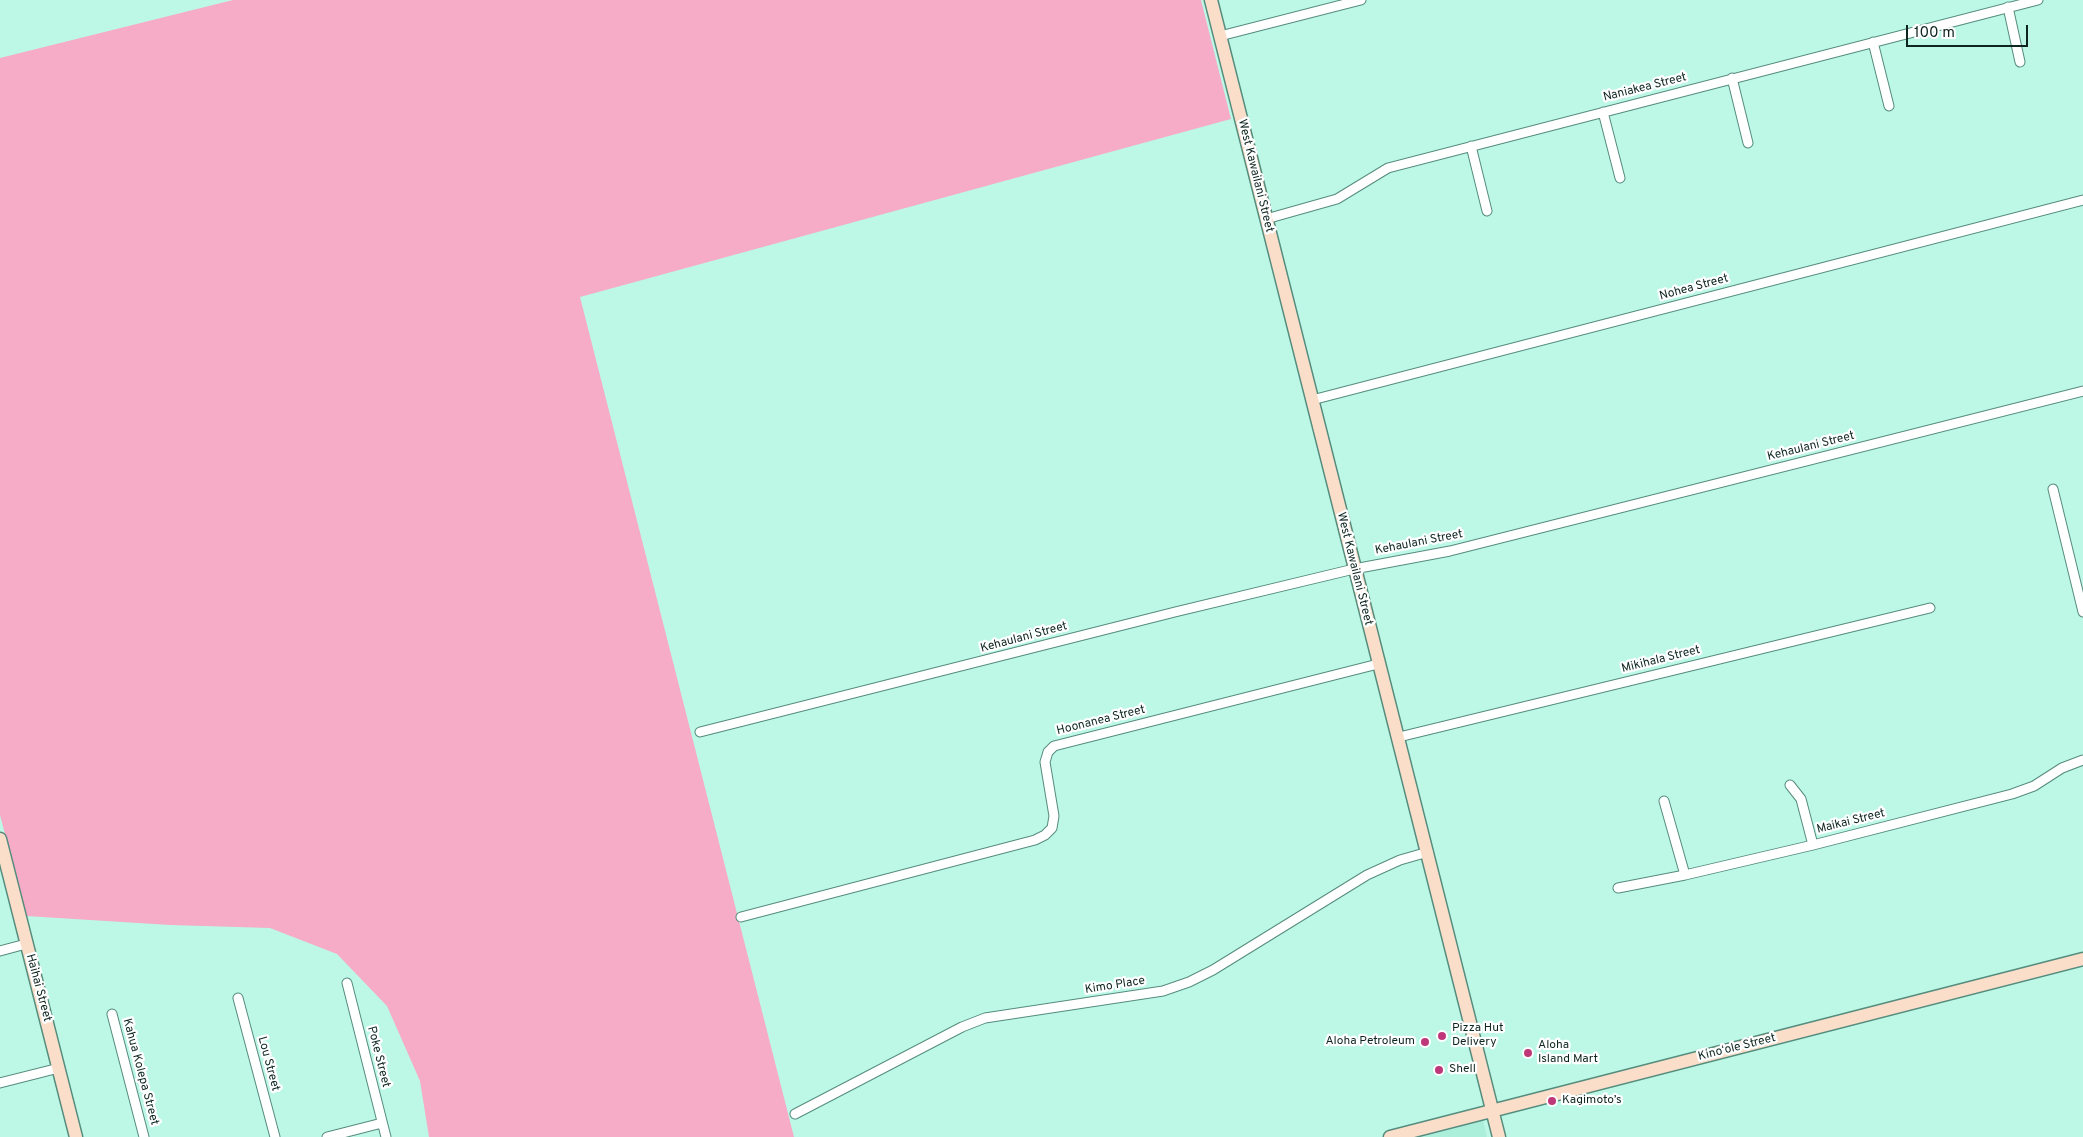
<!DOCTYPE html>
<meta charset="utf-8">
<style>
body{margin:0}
#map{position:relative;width:2083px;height:1137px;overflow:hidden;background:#bdf8e7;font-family:Overpass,sans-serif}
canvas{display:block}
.scale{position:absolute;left:1906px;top:25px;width:122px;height:22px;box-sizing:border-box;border:2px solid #0d251f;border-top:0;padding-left:6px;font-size:15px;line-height:18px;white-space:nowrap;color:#0d251f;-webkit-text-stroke:4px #fff;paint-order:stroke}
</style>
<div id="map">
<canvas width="2083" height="1137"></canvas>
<div class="scale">100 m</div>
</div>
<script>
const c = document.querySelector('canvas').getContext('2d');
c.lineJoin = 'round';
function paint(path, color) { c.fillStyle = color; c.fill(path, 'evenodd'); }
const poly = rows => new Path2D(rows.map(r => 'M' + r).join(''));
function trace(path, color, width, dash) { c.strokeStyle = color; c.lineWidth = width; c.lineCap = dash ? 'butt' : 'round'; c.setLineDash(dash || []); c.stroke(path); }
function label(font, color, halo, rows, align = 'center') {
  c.font = font + ' Overpass,sans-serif'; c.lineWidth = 4.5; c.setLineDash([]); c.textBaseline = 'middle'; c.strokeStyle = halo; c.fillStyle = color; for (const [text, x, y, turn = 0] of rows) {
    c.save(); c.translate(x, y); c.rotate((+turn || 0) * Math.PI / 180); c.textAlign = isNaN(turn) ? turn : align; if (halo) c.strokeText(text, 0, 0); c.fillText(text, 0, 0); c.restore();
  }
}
paint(poly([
 [1483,1120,1487,1137,1417,1137]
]), '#abefdb');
paint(poly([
 [233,0,1201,0,1231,119,580,297,794,1137,429,1137,420,1081,387,1006,337,954,270,928,170,925,26,916,0,815,0,58]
]), '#f6abc7');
const street = poly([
 [2008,7,2020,62],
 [1220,36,1361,0],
 [1873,42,1889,106],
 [1732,78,1748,143],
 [1603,112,1620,178],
 [1471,146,1487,211],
 [1266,219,1337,199,1388,168,2038,0],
 [1312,400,2083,200],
 [2053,489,2083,612],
 [700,732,1175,612,1354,569,1450,551,2083,391],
 [1399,737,1930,608],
 [1790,785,1801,799,1813,845],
 [1664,801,1685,875],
 [1618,888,1685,875,1813,845,2012,794,2034,786,2062,768,2083,760],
 [741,917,1035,840,1045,835,1052,828,1054,816,1045,762,1048,752,1054,746,1378,664],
 [0,951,26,944],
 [347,983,386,1137],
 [238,998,275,1137],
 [112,1014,144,1137],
 [0,1083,59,1068],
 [795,1114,962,1027,985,1018,1163,991,1189,982,1213,970,1367,875,1400,860,1428,852],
 [327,1137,382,1123]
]);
const secondary = poly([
 [1211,0,1499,1137],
 [0,839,76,1137],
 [1390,1137,2083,959]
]);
trace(street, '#558c7d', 11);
trace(secondary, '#558c7d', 15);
trace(street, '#fff', 9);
trace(secondary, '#fadec9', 12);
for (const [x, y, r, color] of [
 [1442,1036,5,"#be3778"],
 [1425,1042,5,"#be3778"],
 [1528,1053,5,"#be3778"],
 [1439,1070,5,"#be3778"],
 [1552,1101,5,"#be3778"]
]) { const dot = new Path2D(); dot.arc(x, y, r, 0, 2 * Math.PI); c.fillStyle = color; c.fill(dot); trace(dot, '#fff', 2); }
label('12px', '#0d251f', '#fff', [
 ["Naniakea Street",1645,88,-14],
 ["West Kawailani Street",1255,176,76],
 ["Nohea Street",1694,288,-15],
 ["Kehaulani Street",1811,447,-14],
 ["Kehaulani Street",1419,543,-11],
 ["West Kawailani Street",1354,569,76],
 ["Kehaulani Street",1024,638,-15],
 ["Mikihala Street",1661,660,-14],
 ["Hoonanea Street",1101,721,-14],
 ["Maikai Street",1851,822,-14],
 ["Kimo Place",1115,986,-9],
 ["Haihai Street",38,988,75],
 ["Kinoʻole Street",1737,1048,-14],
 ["Poke Street",378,1057,76],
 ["Lou Street",268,1064,75],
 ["Kahua Kolepa Street",140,1072,75]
]);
label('12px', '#0d251f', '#fff', [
 ["Pizza Hut",1452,1029],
 ["Delivery",1452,1043],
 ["Aloha Petroleum",1415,1042,"right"],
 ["Aloha",1538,1046],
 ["Island Mart",1538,1060],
 ["Shell",1449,1070],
 ["Kagimoto’s",1562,1101]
], 'left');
</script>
